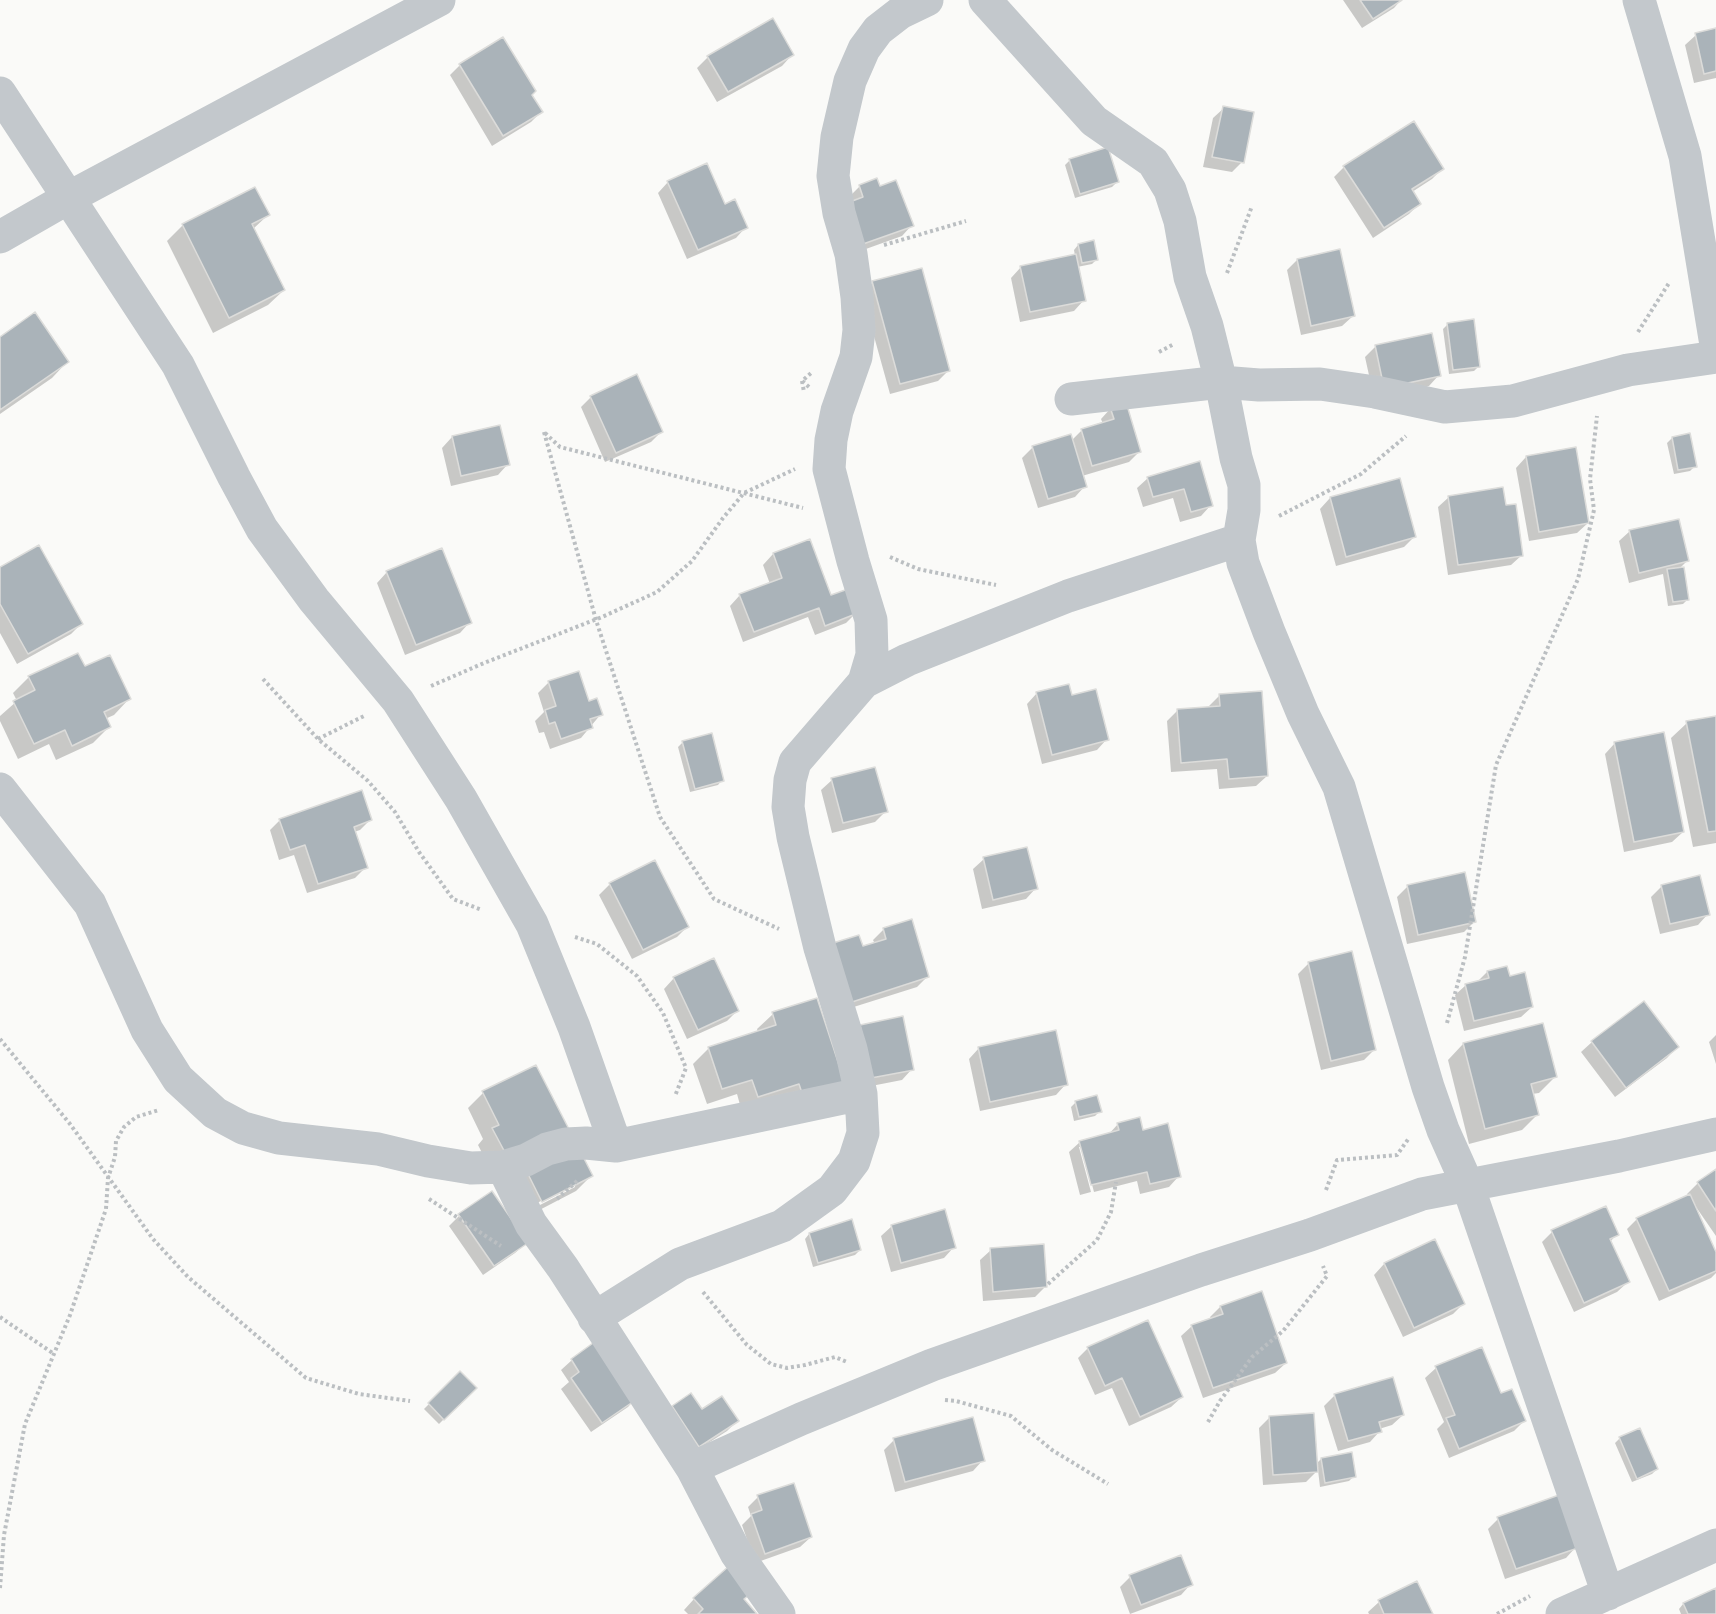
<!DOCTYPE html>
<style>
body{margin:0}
canvas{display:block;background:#fafaf8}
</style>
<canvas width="1716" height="1614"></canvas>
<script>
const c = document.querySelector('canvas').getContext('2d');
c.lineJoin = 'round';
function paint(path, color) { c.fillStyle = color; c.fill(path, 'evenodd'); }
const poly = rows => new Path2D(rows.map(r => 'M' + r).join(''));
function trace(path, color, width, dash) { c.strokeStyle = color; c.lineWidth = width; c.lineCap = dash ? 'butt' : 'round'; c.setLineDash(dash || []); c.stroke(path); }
paint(poly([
 [1343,0,1401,0,1394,8,1362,28],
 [773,20,792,55,782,66,717,102,697,68,708,57],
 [1716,30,1716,78,1694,83,1685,45,1696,35],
 [460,65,530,95,541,112,531,122,492,146,450,75],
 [1224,108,1242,162,1232,172,1203,167,1213,118],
 [1070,160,1117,182,1112,187,1075,198,1065,165],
 [1344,167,1443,168,1432,179,1412,192,1419,204,1409,214,1373,238,1334,177],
 [668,182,724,206,746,227,736,238,687,259,658,193],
 [860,186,879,188,912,225,902,236,852,254,849,197],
 [268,215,253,229,284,290,268,305,213,333,167,241,183,225],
 [1078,245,1097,259,1092,264,1077,267,1084,300,1074,311,1020,322,1011,278,1021,267,1075,256,1074,250],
 [1297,260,1353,316,1342,326,1301,335,1287,270],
 [873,283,948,371,938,381,890,394,862,293],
 [1448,324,1479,366,1474,371,1449,374,1443,329],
 [0,338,67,362,52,378,0,414],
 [1376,346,1439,375,1429,386,1374,398,1365,357],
 [591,397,661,432,651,442,605,462,581,407],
 [1111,408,1139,452,1129,462,1082,476,1085,486,1075,497,1038,508,1022,458,1033,447,1071,441,1082,430,1103,424,1101,419],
 [499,426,508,464,498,475,451,486,442,448,452,437],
 [1672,438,1695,466,1690,471,1674,474,1667,443],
 [1526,457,1588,523,1577,533,1529,541,1516,468],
 [1199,463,1211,505,1201,516,1180,522,1173,498,1143,507,1137,488,1148,478],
 [1449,497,1504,506,1522,555,1511,565,1448,575,1438,507],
 [1330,498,1414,537,1404,547,1336,566,1320,509],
 [1630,531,1687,561,1679,569,1688,599,1683,604,1668,606,1663,574,1629,583,1619,541],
 [809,541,830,597,856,613,846,623,815,635,808,617,743,642,730,606,740,595,770,584,763,565,773,554],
 [0,569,81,624,71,634,17,664,0,633],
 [387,572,470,622,460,633,405,655,377,583],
 [84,668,129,699,114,715,105,719,109,727,93,743,56,760,49,744,18,759,0,721,0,716,17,701,13,693,29,677],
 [549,682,588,703,601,714,581,738,550,749,544,732,539,733,535,721,544,712,538,693],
 [1037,693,1071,697,1107,739,1097,750,1042,764,1027,704],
 [1220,695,1267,776,1256,786,1219,789,1217,769,1171,772,1167,721,1177,711,1210,708,1209,706],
 [1716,717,1716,843,1693,847,1671,738,1687,723],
 [683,742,722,780,718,785,690,792,678,747],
 [1615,743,1683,832,1672,842,1624,852,1605,754],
 [832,780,886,811,875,822,832,833,821,790],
 [280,820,370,820,360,830,354,832,366,867,355,878,307,893,294,855,279,860,270,830],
 [984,859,1036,888,1026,899,982,909,973,869],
 [654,862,687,927,677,937,632,959,599,895,610,884],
 [1408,886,1474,922,1464,932,1407,944,1397,897],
 [1662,886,1708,914,1698,925,1660,934,1651,897],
 [884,929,928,976,917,987,841,1011,862,948,875,944,873,940],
 [1309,963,1374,1050,1364,1060,1321,1070,1298,974],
 [1506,968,1509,978,1532,1007,1521,1017,1464,1031,1455,995,1466,985,1477,982,1487,972],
 [674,978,737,1011,727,1021,687,1039,664,989],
 [773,1014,844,1085,742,1112,737,1094,707,1104,693,1064,709,1048,758,1032,757,1029],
 [1716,1035,1716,1064,1709,1042],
 [851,1037,912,1069,902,1080,861,1088],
 [1592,1042,1677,1047,1667,1058,1615,1097,1581,1052],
 [1463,1044,1555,1077,1539,1093,1532,1094,1537,1115,1522,1130,1469,1144,1448,1060],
 [979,1048,1066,1084,1056,1095,980,1111,969,1059],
 [483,1093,591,1176,576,1191,526,1217,500,1188,478,1145,483,1139,468,1108],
 [575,1184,575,1187,536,1207,535,1204],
 [1076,1102,1100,1111,1095,1116,1074,1121,1071,1107],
 [1118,1124,1142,1132,1179,1176,1169,1187,1140,1194,1137,1181,1094,1192,1082,1147,1079,1147,1091,1192,1080,1195,1069,1152,1080,1142,1108,1135],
 [1716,1171,1716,1236,1696,1207,1695,1208,1716,1255,1716,1273,1711,1278,1659,1301,1627,1229,1637,1219,1689,1196,1687,1194,1698,1183],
 [459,1216,526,1243,515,1253,483,1275,449,1226],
 [892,1226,954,1247,944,1258,891,1272,881,1236],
 [1552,1232,1617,1234,1610,1242,1628,1282,1617,1292,1574,1312,1542,1242],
 [809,1234,860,1250,855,1255,813,1267,805,1239],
 [1434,1241,1463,1304,1453,1314,1403,1337,1374,1275,1384,1264],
 [991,1250,1046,1286,1035,1297,983,1301,980,1260],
 [1220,1307,1286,1363,1275,1373,1203,1398,1181,1336,1192,1326,1211,1320,1210,1317],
 [1088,1348,1182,1397,1171,1407,1129,1426,1112,1388,1095,1395,1078,1358],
 [572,1360,638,1396,628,1407,591,1432,561,1389,569,1382,561,1370],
 [1436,1368,1500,1395,1524,1421,1514,1431,1449,1458,1437,1429,1444,1422,1425,1378],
 [460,1373,475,1388,439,1424,424,1409],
 [691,1395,702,1411,737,1421,727,1431,688,1456,662,1418,673,1407],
 [1335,1395,1403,1415,1392,1425,1379,1429,1380,1431,1370,1442,1338,1451,1324,1406],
 [1270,1417,1316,1464,1321,1459,1354,1476,1349,1481,1320,1487,1318,1470,1306,1482,1263,1485,1259,1428],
 [1620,1438,1657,1469,1652,1474,1632,1482,1615,1443],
 [894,1440,983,1460,973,1471,895,1492,884,1450],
 [758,1497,811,1537,800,1547,755,1563,742,1525,751,1516,748,1507],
 [1498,1519,1576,1547,1566,1558,1505,1579,1488,1529],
 [1130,1577,1191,1584,1181,1595,1130,1614,1120,1587],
 [1417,1583,1432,1614,1369,1614,1368,1612,1379,1602],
 [1716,1590,1716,1614,1681,1614,1679,1609,1683,1604],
 [694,1599,743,1599,755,1614,688,1614,684,1610]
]), '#0003');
const building = poly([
 [1360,0,1402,0,1373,19,1360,0],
 [773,18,794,55,728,92,707,56,773,18],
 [1716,28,1716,71,1704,74,1695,33,1716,28],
 [503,37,536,91,532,95,543,112,503,136,459,64,503,37],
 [1223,106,1254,112,1244,163,1212,157,1223,106],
 [1414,121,1444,169,1412,189,1421,204,1384,228,1343,166,1414,121],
 [1108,147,1119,182,1080,194,1069,159,1108,147],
 [707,163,725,204,735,199,748,228,698,250,667,181,707,163],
 [877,178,880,186,896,180,914,226,863,244,847,203,863,197,859,185,877,178],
 [255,187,270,215,252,224,285,290,229,318,182,224,255,187],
 [1094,240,1098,260,1082,263,1078,244,1094,240],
 [1340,249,1355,316,1311,326,1297,259,1340,249],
 [1076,254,1086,301,1030,312,1020,266,1076,254],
 [922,268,950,371,900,384,872,281,922,268],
 [35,312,69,362,0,410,0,337,35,312],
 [1474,319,1480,367,1453,370,1447,323,1474,319],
 [1432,333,1441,376,1384,388,1375,345,1432,333],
 [637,374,663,432,616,453,590,396,637,374],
 [1126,402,1141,452,1092,466,1081,429,1114,419,1110,407,1126,402],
 [500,425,510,465,461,476,452,436,500,425],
 [1690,433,1697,467,1678,470,1672,437,1690,433],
 [1071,434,1087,487,1048,499,1032,446,1071,434],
 [1576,447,1589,523,1539,532,1526,456,1576,447],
 [1200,461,1213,506,1191,512,1184,489,1153,497,1147,477,1200,461],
 [1400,478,1416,537,1346,557,1330,497,1400,478],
 [1503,487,1506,505,1516,504,1523,556,1458,565,1448,496,1503,487],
 [1679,519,1689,561,1639,573,1629,530,1679,519],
 [810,539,831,595,848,589,858,613,825,626,819,608,754,632,739,594,782,578,773,553,810,539],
 [39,545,83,624,28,654,0,604,0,567,39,545],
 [442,548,472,623,416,645,386,571,442,548],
 [1684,567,1689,600,1673,602,1667,569,1684,567],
 [78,653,85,666,110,655,131,699,104,712,111,727,72,746,65,730,34,744,13,701,35,690,28,676,78,653],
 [579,671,589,701,597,698,603,715,590,719,593,728,561,739,555,722,549,724,545,710,556,706,548,681,579,671],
 [1069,684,1072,695,1096,689,1109,740,1052,755,1036,692,1069,684],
 [1262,691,1268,776,1229,779,1227,759,1181,763,1177,709,1220,706,1219,694,1262,691],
 [1716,716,1716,831,1708,832,1686,721,1716,716],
 [1664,732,1684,832,1634,842,1614,742,1664,732],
 [712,733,724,781,695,789,682,741,712,733],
 [875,767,888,812,843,823,831,778,875,767],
 [362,790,372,820,354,827,368,868,318,884,305,845,290,850,279,819,362,790],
 [1027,847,1038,889,993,900,983,857,1027,847],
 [655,860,689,927,643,950,609,883,655,860],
 [1465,872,1476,922,1418,935,1407,885,1465,872],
 [1700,875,1710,915,1670,924,1661,885,1700,875],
 [912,919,929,977,852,1002,833,943,859,935,863,946,886,939,883,928,912,919],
 [1352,951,1376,1050,1331,1061,1308,962,1352,951],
 [714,958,739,1011,698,1030,673,977,714,958],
 [1507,966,1510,976,1525,972,1533,1007,1474,1021,1465,984,1489,978,1487,971,1507,966],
 [817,998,846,1086,804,1099,799,1084,758,1097,752,1080,722,1089,708,1047,776,1025,772,1012,817,998],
 [1644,1001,1679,1047,1626,1088,1591,1041,1644,1001],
 [903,1016,914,1070,871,1078,860,1025,903,1016],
 [1543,1023,1557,1077,1531,1084,1539,1115,1485,1129,1463,1043,1543,1023],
 [1056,1030,1068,1085,990,1102,978,1047,1056,1030],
 [536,1065,593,1176,542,1202,525,1168,516,1173,492,1128,499,1125,482,1091,536,1065],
 [1097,1095,1102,1112,1079,1117,1075,1101,1097,1095],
 [1140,1117,1143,1130,1168,1123,1181,1177,1150,1184,1147,1172,1091,1185,1079,1141,1119,1130,1117,1123,1140,1117],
 [1716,1169,1716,1211,1697,1182,1716,1169],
 [492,1191,528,1243,494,1266,458,1214,492,1191],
 [1690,1194,1716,1252,1716,1271,1669,1291,1636,1218,1690,1194],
 [1606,1206,1619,1235,1610,1239,1630,1282,1584,1303,1551,1230,1606,1206],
 [945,1209,956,1248,901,1263,891,1225,945,1209],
 [852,1219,861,1250,818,1263,809,1233,852,1219],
 [1435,1239,1465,1304,1414,1328,1384,1263,1435,1239],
 [1044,1244,1047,1287,993,1292,990,1248,1044,1244],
 [1262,1291,1287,1363,1213,1388,1191,1325,1223,1314,1220,1306,1262,1291],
 [1148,1320,1183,1397,1140,1417,1122,1378,1105,1386,1087,1347,1148,1320],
 [600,1338,640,1397,602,1423,571,1378,579,1372,571,1359,600,1338],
 [1482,1347,1501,1393,1512,1389,1526,1421,1459,1449,1446,1418,1455,1415,1435,1366,1482,1347],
 [460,1371,477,1388,444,1420,428,1403,460,1371],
 [1393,1377,1404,1415,1379,1422,1382,1432,1348,1441,1334,1394,1393,1377],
 [691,1393,702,1409,722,1396,739,1421,699,1447,672,1406,691,1393],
 [1314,1413,1318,1472,1273,1475,1269,1416,1314,1413],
 [973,1417,985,1461,905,1482,893,1438,973,1417],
 [1640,1428,1658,1469,1637,1479,1619,1437,1640,1428],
 [1352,1452,1356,1477,1325,1483,1321,1458,1352,1452],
 [794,1483,812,1537,765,1554,751,1514,762,1510,757,1495,794,1483],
 [1559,1495,1578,1548,1516,1569,1497,1517,1559,1495],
 [1181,1555,1193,1585,1141,1605,1129,1575,1181,1555],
 [729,1566,753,1592,744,1599,757,1614,698,1614,703,1609,693,1598,729,1566],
 [1417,1581,1433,1614,1384,1614,1378,1600,1417,1581],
 [1716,1588,1716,1614,1688,1614,1683,1603,1716,1588]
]);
paint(building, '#aab3b9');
trace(building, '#dcdcda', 1.5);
trace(poly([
 [884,245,966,221],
 [1227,273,1252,206],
 [1638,332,1669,283],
 [1159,352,1174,344],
 [802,381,804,392],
 [809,387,802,381,811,373],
 [544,432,596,620,660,817,714,899,779,929],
 [545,433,560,447,803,508],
 [1279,516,1361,474,1406,436],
 [890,557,918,569,996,585],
 [263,679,318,739,368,781,395,812,419,852,453,899,482,910],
 [431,686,484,663,602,617,657,592,692,561,723,518,744,493,795,469],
 [318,739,364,716],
 [575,937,597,944,637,976,663,1013,686,1068,675,1096],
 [1447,1023,1465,957,1496,765,1578,579,1594,510,1590,479,1597,416],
 [0,1039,70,1124,153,1239,188,1277,306,1378,359,1394,410,1401],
 [1326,1190,1337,1160,1397,1155,1409,1138],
 [429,1199,501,1246],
 [557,1199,578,1180],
 [1048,1284,1097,1240,1111,1212,1116,1182],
 [703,1292,747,1345,771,1364,787,1368,805,1365,835,1357,847,1362],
 [0,1317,54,1354],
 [945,1400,956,1401,1011,1416,1052,1450,1108,1484],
 [1208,1422,1220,1401,1252,1357,1283,1331,1327,1276,1323,1266],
 [0,1588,4,1535,25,1424,70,1315,106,1209,108,1178,115,1157,116,1141,124,1127,136,1117,159,1110],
 [1497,1614,1530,1596]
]), '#bbbfc2', 4, [3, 3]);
trace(poly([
 [985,0,1094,121,1153,162,1170,190,1180,221,1190,277,1207,326,1221,382,1236,458,1244,485,1244,510,1239,540,1243,563,1269,632,1303,714,1339,787,1428,1087,1443,1130,1468,1186,1608,1594],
 [1639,0,1685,156,1716,345],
 [0,93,178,365,234,477,262,529,314,600,398,701,461,799,532,924,574,1027,616,1146,861,1094],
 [0,237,68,198,439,0],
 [1071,399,1221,382,1259,385,1320,384,1375,392,1445,407,1513,401,1628,370,1716,357],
 [864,682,872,655,871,620,853,561,829,469,831,440,837,411,856,357,859,330,857,297,851,254,839,213,833,176,837,137,850,81,864,49,878,30,900,13,927,0],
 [0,789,90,904,147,1030,178,1079,215,1113,243,1128,279,1138,378,1149,428,1161,471,1168,503,1167,526,1160,547,1149,566,1144,586,1143,616,1146],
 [503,1167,531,1224,563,1268,692,1468,736,1553,779,1614],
 [594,1318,680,1264,782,1226,832,1190,854,1161,863,1133,861,1094,851,1049,820,948,793,837,788,807,790,780,795,762,864,682,907,660,1068,596,1239,540],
 [692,1468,801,1419,932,1365,1201,1270,1310,1235,1422,1194,1619,1156,1716,1134],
 [1562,1614,1716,1545]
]), '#c3c8cc', 33);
</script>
